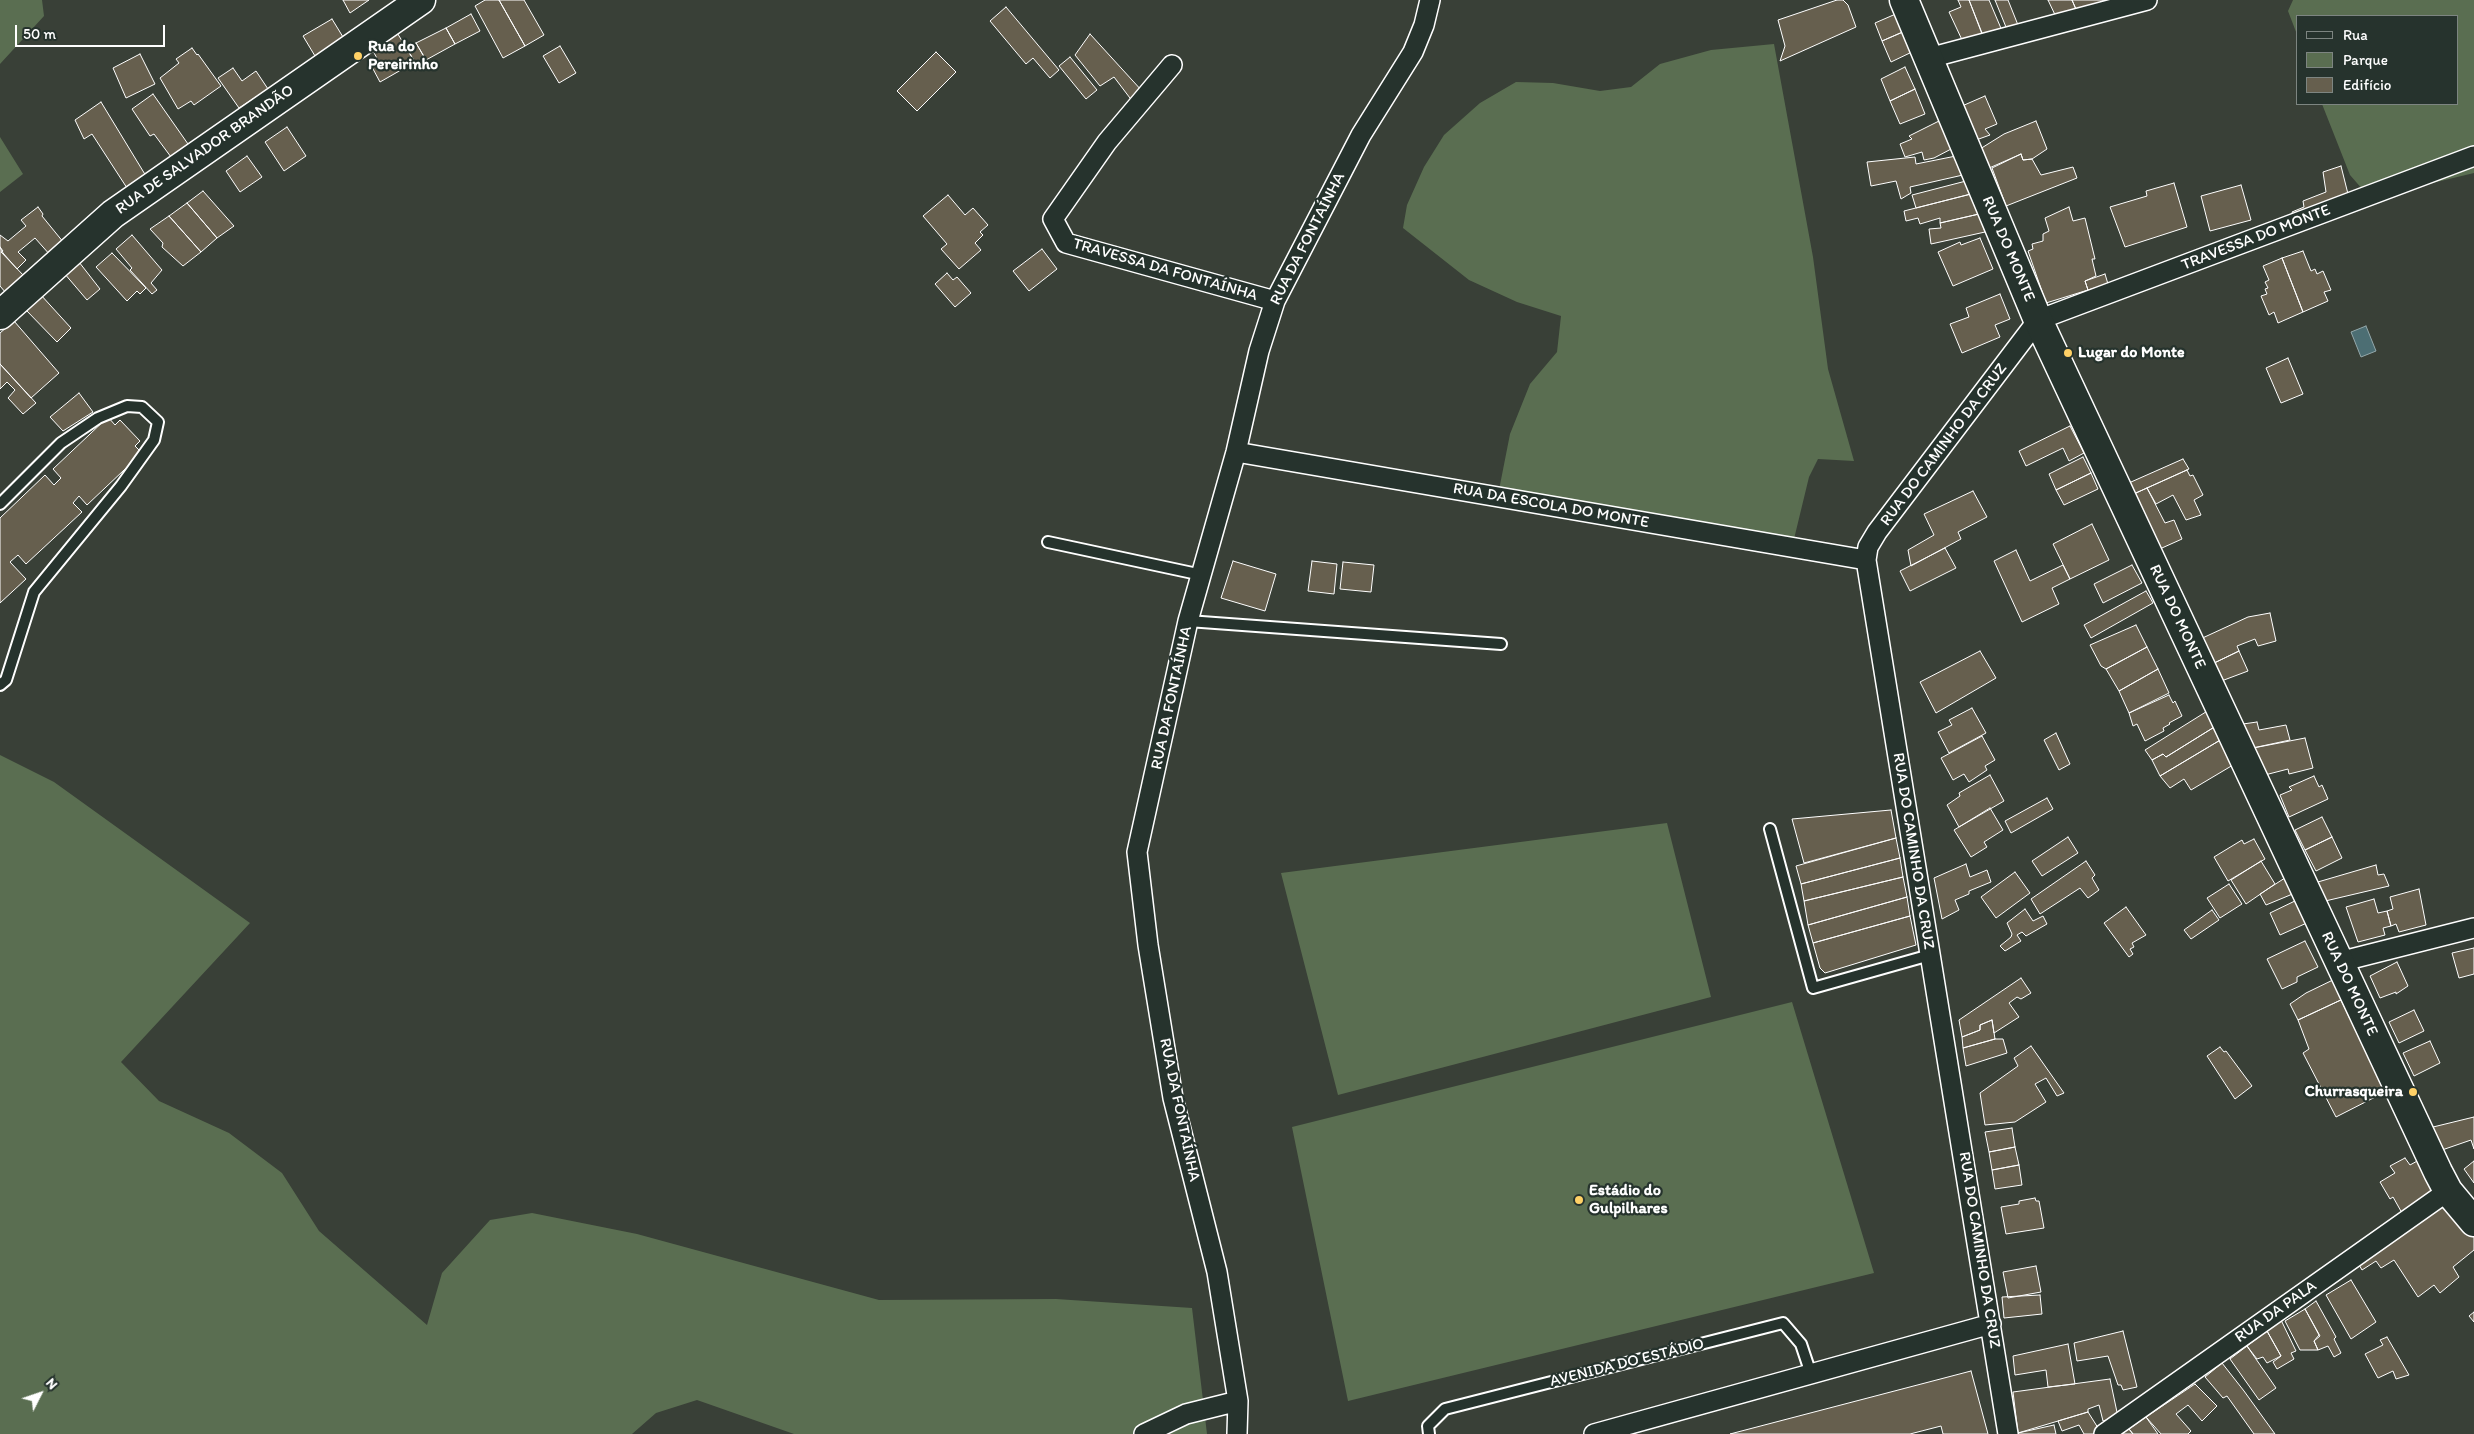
<!DOCTYPE html>
<meta charset="utf-8">
<style>
body{margin:0}
#map{position:relative;width:2474px;height:1434px;overflow:hidden;background:#394037;font-family:Itim,sans-serif}
canvas{display:block}
.legend{position:absolute;left:2296px;top:15px;width:162px;height:90px;box-sizing:border-box;background:#26332d;border:1px solid #7d8581;margin:0;padding:6px 9px;list-style:none;font-size:15px;color:#fff}
.legend li{display:flex;align-items:center;gap:10px;height:25px}
.legend b{width:25px;border:1px solid #7d8581}
.north{position:absolute;left:15px;top:1369px;width:50px;height:50px;-webkit-text-stroke:4px #26332d;paint-order:stroke;rotate:49deg;font-size:14px;font-weight:700;line-height:20px;text-align:center;color:#fff}
.north::after{content:'';display:block;margin:auto;width:18px;height:22px;background:#fff;clip-path:polygon(50% 0,100% 100%,50% 72%,0 100%)}
.scale{position:absolute;left:15px;top:25px;width:150px;height:22px;box-sizing:border-box;border:2px solid #fff;border-top:0;padding-left:6px;font-size:15px;line-height:18px;white-space:nowrap;color:#fff;-webkit-text-stroke:4px #26332d;paint-order:stroke}
</style>
<div id="map">
<canvas width="2474" height="1434"></canvas>
<ul class="legend">
<li><b style="height:6px;background:#26332d"></b>Rua</li>
<li><b style="height:14px;background:#5a6e51"></b>Parque</li>
<li><b style="height:14px;background:#665f4e"></b>Edifício</li>
</ul>
<div class="north">N</div>
<div class="scale">50 m</div>
</div>
<script>
const c = document.querySelector('canvas').getContext('2d');
c.lineJoin = 'round';
function paint(path, color) { c.fillStyle = color; c.fill(path, 'evenodd'); }
const poly = rows => new Path2D(rows.map(r => 'M' + r).join(''));
function trace(path, color, width, dash) { c.strokeStyle = color; c.lineWidth = width; c.lineCap = dash ? 'butt' : 'round'; c.setLineDash(dash || []); c.stroke(path); }
function label(font, color, halo, rows, align = 'center') {
  c.font = font + ' Itim,sans-serif'; c.lineWidth = 4.5; c.setLineDash([]); c.textBaseline = 'middle'; c.strokeStyle = halo; c.fillStyle = color; for (const [text, x, y, turn = 0] of rows) {
    c.save(); c.translate(x, y); c.rotate((+turn || 0) * Math.PI / 180); c.textAlign = isNaN(turn) ? turn : align; if (halo) c.strokeText(text, 0, 0); c.fillText(text, 0, 0); c.restore();
  }
}
paint(poly([
 [0,0,42,0,44,16,0,64],
 [2293,0,2474,0,2474,173,2370,198,2350,175,2322,104,2458,104,2458,16,2298,16,2298,37,2288,11],
 [1774,44,1813,257,1828,369,1854,461,1818,459,1809,477,1794,539,1499,490,1510,434,1530,384,1557,352,1561,316,1517,302,1469,280,1403,228,1407,205,1424,167,1444,135,1480,103,1516,82,1553,83,1600,91,1631,87,1660,64,1711,50],
 [0,137,23,174,0,192],
 [0,755,54,782,250,923,121,1062,159,1101,229,1133,282,1173,319,1231,427,1325,442,1273,490,1220,532,1213,637,1234,879,1300,1056,1299,1192,1308,1207,1434,794,1434,697,1400,656,1413,632,1434,0,1434],
 [1667,823,1711,997,1338,1095,1281,873],
 [1792,1002,1874,1273,1348,1401,1292,1127]
]), '#5a6e51');
const water = poly([
 [2366,326,2376,351,2361,357,2351,332,2366,326]
]);
paint(water, '#4c6e73');
trace(water, '#94a8ab', 1);
const building = poly([
 [343,0,369,0,350,13,343,0],
 [485,0,499,0,525,46,503,58,475,6,485,0],
 [499,0,524,0,544,35,525,46,499,0],
 [1837,0,1843,0,1848,5,1856,27,1780,61,1785,46,1778,20,1837,0],
 [1958,0,1969,0,1982,34,1963,42,1949,12,1961,7,1958,0],
 [1969,0,1989,0,2003,33,1984,38,1969,0],
 [1995,0,2008,0,2020,30,2008,32,1995,0],
 [2048,0,2072,0,2078,14,2057,19,2048,0],
 [2072,0,2103,0,2105,6,2078,14,2072,0],
 [1006,7,1059,70,1050,78,1033,58,1026,64,990,21,1006,7],
 [1898,13,1905,31,1882,41,1875,23,1898,13],
 [471,14,480,31,455,44,446,28,471,14],
 [332,19,343,37,315,56,303,36,332,19],
 [446,28,455,44,426,60,416,43,446,28],
 [396,31,415,62,380,82,372,67,380,64,372,49,396,31],
 [1905,31,1914,51,1891,62,1882,41,1905,31],
 [1090,34,1143,92,1133,102,1114,77,1100,86,1075,55,1090,34],
 [416,43,426,60,415,62,406,48,416,43],
 [560,46,576,73,559,83,543,56,560,46],
 [192,48,197,55,198,54,221,86,194,105,191,101,178,109,160,78,179,63,176,59,192,48],
 [936,52,956,72,917,111,897,91,936,52],
 [140,54,155,84,126,98,113,68,140,54],
 [1070,57,1097,90,1086,99,1059,66,1070,57],
 [1905,67,1915,89,1890,101,1881,79,1905,67],
 [233,68,242,81,256,71,268,89,239,108,218,78,233,68],
 [1915,89,1925,114,1900,124,1890,101,1915,89],
 [153,94,188,144,171,157,154,134,150,136,132,109,153,94],
 [1985,96,1997,124,1985,129,1990,135,1976,140,1962,106,1985,96],
 [101,102,146,176,127,188,92,134,84,139,75,120,101,102],
 [1941,120,1953,148,1934,158,1924,160,1922,152,1905,157,1900,144,1912,139,1909,136,1941,120],
 [2036,121,2047,149,2032,159,2023,160,2021,154,1987,169,1980,149,2004,134,2036,121],
 [287,127,306,156,284,171,265,142,287,127],
 [2021,154,2023,160,2032,159,2041,175,2073,167,2077,178,2006,206,1992,168,2021,154],
 [247,156,262,177,240,192,226,171,247,156],
 [1956,156,1963,175,1910,187,1911,193,1901,199,1896,181,1871,186,1867,162,1915,157,1916,164,1956,156],
 [2341,166,2349,198,2295,221,2292,212,2304,207,2303,201,2326,192,2323,172,2341,166],
 [1966,181,1971,194,1916,208,1912,195,1966,181],
 [2174,183,2187,227,2125,247,2110,207,2147,196,2146,191,2174,183],
 [2241,185,2251,220,2210,231,2201,196,2241,185],
 [203,191,234,226,217,238,187,203,203,191],
 [1971,194,1979,214,1940,223,1940,218,1920,224,1918,218,1906,221,1904,211,1971,194],
 [948,195,965,215,973,208,988,225,980,232,983,235,975,243,981,250,959,269,941,249,947,244,923,216,948,195],
 [187,203,217,238,201,252,169,216,187,203],
 [38,207,43,214,42,216,64,243,51,256,35,238,18,252,26,260,17,269,3,253,0,247,0,235,8,241,26,226,21,220,38,207],
 [2069,207,2073,221,2085,218,2095,259,2092,259,2096,276,2085,281,2088,290,2046,303,2028,251,2033,249,2032,244,2043,241,2043,234,2049,231,2045,218,2069,207],
 [1979,214,1985,232,1931,244,1929,229,1941,228,1940,223,1979,214],
 [169,216,201,252,183,266,162,247,163,243,150,229,169,216],
 [132,235,162,270,151,283,157,290,152,294,130,270,132,268,116,249,132,235],
 [1980,238,1993,269,1953,286,1938,252,1960,242,1961,245,1980,238],
 [0,247,3,251,1,252,25,277,6,293,0,286,0,247],
 [1042,249,1057,269,1029,291,1013,271,1042,249],
 [2303,251,2311,271,2315,269,2317,274,2323,271,2331,290,2324,292,2328,301,2303,312,2282,258,2303,251],
 [112,253,146,288,140,294,137,291,127,301,96,267,112,253],
 [2282,258,2303,312,2278,323,2274,312,2269,315,2261,296,2267,294,2265,289,2268,288,2265,282,2269,280,2263,266,2282,258],
 [79,262,100,289,87,300,64,273,79,262],
 [947,273,953,280,957,277,971,293,955,307,935,284,947,273],
 [2105,274,2108,284,2088,290,2085,281,2105,274],
 [40,294,71,328,57,342,25,309,40,294],
 [2000,294,2010,319,1995,325,2000,337,1962,353,1950,324,1969,317,1966,308,2000,294],
 [14,321,59,373,31,398,0,364,0,333,14,321],
 [2288,358,2303,394,2281,403,2266,368,2288,358],
 [0,364,36,403,23,414,8,398,15,390,7,382,0,389,0,364],
 [79,393,93,412,63,431,50,417,79,393],
 [108,417,115,425,120,420,140,441,135,446,142,453,87,505,79,496,73,503,82,512,26,564,18,555,10,562,26,579,0,603,0,518,45,475,54,485,61,478,53,469,108,417],
 [2070,426,2084,453,2069,461,2063,448,2026,466,2019,451,2070,426],
 [2083,457,2091,473,2056,490,2049,474,2083,457],
 [2183,459,2189,469,2127,497,2122,486,2183,459],
 [2187,470,2190,476,2193,475,2203,495,2194,500,2201,515,2186,520,2173,495,2156,504,2147,488,2187,470],
 [2091,473,2098,489,2064,505,2056,490,2091,473],
 [2147,488,2165,523,2174,520,2182,539,2153,552,2127,497,2147,488],
 [1973,491,1987,517,1958,532,1961,539,1911,566,1908,550,1934,535,1924,514,1973,491],
 [2092,524,2109,560,2070,579,2053,544,2092,524],
 [1945,548,1956,568,1910,591,1900,571,1945,548],
 [2016,550,2030,581,2063,565,2070,579,2052,588,2059,604,2022,622,1994,561,2016,550],
 [1233,561,1276,574,1265,611,1221,598,1233,561],
 [1312,561,1337,564,1334,594,1308,591,1312,561],
 [1343,562,1374,565,1371,592,1340,589,1343,562],
 [2132,565,2142,583,2103,603,2094,584,2132,565],
 [2146,591,2153,603,2091,638,2084,625,2146,591],
 [2270,613,2276,641,2258,646,2255,639,2237,646,2239,651,2208,666,2196,641,2248,617,2270,613],
 [2136,625,2147,647,2106,669,2101,666,2090,645,2136,625],
 [2147,647,2158,669,2119,691,2106,669,2147,647],
 [1980,651,1996,678,1936,713,1920,682,1980,651],
 [2239,651,2248,671,2216,683,2208,666,2239,651],
 [2158,669,2169,693,2129,713,2119,691,2158,669],
 [2169,695,2173,703,2175,701,2182,716,2169,723,2170,724,2163,728,2164,731,2145,741,2137,724,2133,726,2129,713,2169,695],
 [1972,708,1986,733,1949,753,1938,732,1952,725,1949,720,1972,708],
 [2209,710,2216,726,2166,757,2163,754,2152,760,2145,750,2209,710],
 [2257,722,2259,730,2286,725,2290,740,2248,749,2236,725,2257,722],
 [2216,726,2222,739,2160,776,2152,760,2163,754,2166,757,2216,726],
 [2056,733,2070,764,2059,770,2044,740,2056,733],
 [1982,736,1995,760,1985,766,1987,770,1969,782,1964,774,1953,780,1941,758,1982,736],
 [2305,738,2313,768,2289,774,2288,769,2261,776,2248,749,2305,738],
 [2222,739,2233,765,2191,790,2184,779,2170,788,2160,776,2222,739],
 [1990,775,2004,801,1959,827,1947,805,1960,796,1959,793,1990,775],
 [2314,776,2319,787,2322,785,2328,799,2289,817,2280,795,2292,790,2289,787,2314,776],
 [2047,798,2053,809,2011,833,2005,821,2047,798],
 [1990,808,2003,830,1984,842,1987,847,1971,857,1954,830,1990,808],
 [1891,810,1896,838,1804,863,1792,819,1891,810],
 [2322,817,2332,837,2305,850,2295,830,2322,817],
 [2068,837,2078,853,2042,876,2032,861,2068,837],
 [2332,837,2342,858,2316,871,2305,850,2332,837],
 [1896,838,1900,858,1801,884,1796,866,1896,838],
 [2254,839,2265,859,2228,881,2214,857,2242,840,2244,844,2254,839],
 [1900,858,1903,877,1804,901,1801,884,1900,858],
 [2086,861,2095,875,2092,878,2099,890,2088,898,2080,888,2040,914,2031,899,2086,861],
 [2261,861,2275,884,2246,904,2231,880,2261,861],
 [1966,864,1970,877,1987,870,1991,882,1969,891,1969,894,1955,900,1959,910,1942,919,1934,878,1966,864],
 [2376,865,2378,875,2384,874,2389,886,2321,902,2311,884,2376,865],
 [2015,872,2030,893,1996,918,1981,897,2015,872],
 [2288,876,2295,893,2266,905,2260,894,2288,876],
 [1903,877,1907,897,1808,925,1804,901,1903,877],
 [2229,884,2242,904,2220,918,2207,898,2229,884],
 [2419,889,2426,925,2399,932,2396,924,2391,926,2387,911,2393,909,2390,897,2419,889],
 [1907,897,1910,916,1813,943,1808,925,1907,897],
 [2299,899,2309,922,2280,935,2270,913,2299,899],
 [2374,899,2378,913,2387,911,2391,926,2383,928,2385,935,2358,942,2346,907,2374,899],
 [2126,907,2146,935,2132,943,2134,947,2130,949,2133,954,2129,957,2104,923,2126,907],
 [2025,909,2033,921,2043,916,2047,924,2026,936,2022,932,2017,935,2021,941,2005,951,2000,946,2011,937,2012,934,2007,923,2025,909],
 [2212,910,2219,920,2191,939,2184,930,2212,910],
 [1910,916,1916,945,1825,973,1820,968,1813,943,1910,916],
 [2305,941,2318,967,2297,977,2297,982,2282,989,2267,959,2305,941],
 [2474,948,2474,974,2459,978,2452,953,2474,948],
 [2397,962,2408,986,2396,994,2396,992,2380,998,2370,976,2397,962],
 [2021,978,2031,993,2021,999,2017,997,2009,1003,2019,1017,1994,1033,1992,1020,1980,1025,1980,1030,1962,1037,1959,1020,2021,978],
 [2337,978,2345,998,2298,1020,2290,1004,2306,993,2337,978],
 [2341,1000,2350,1019,2353,1018,2387,1091,2336,1117,2303,1053,2309,1049,2298,1020,2341,1000],
 [2414,1010,2424,1031,2399,1043,2389,1022,2414,1010],
 [1992,1020,1995,1039,1963,1048,1962,1037,1980,1030,1980,1025,1992,1020],
 [1995,1039,2003,1039,2007,1053,1966,1066,1963,1048,1995,1039],
 [2430,1041,2440,1063,2414,1076,2403,1053,2430,1041],
 [2031,1046,2064,1093,2057,1096,2046,1078,2035,1084,2046,1102,2015,1122,1985,1125,1980,1093,2018,1066,2014,1058,2031,1046],
 [2220,1047,2224,1052,2226,1051,2252,1086,2235,1099,2207,1056,2220,1047],
 [2474,1117,2474,1149,2471,1140,2442,1150,2429,1128,2474,1117],
 [2012,1128,2015,1147,1989,1152,1985,1132,2012,1128],
 [2015,1147,2019,1165,1992,1170,1989,1152,2015,1147],
 [2405,1158,2410,1165,2419,1160,2435,1189,2402,1213,2393,1197,2390,1199,2380,1182,2395,1173,2390,1166,2405,1158],
 [2474,1161,2474,1183,2464,1169,2474,1161],
 [2019,1165,2022,1185,1995,1189,1992,1170,2019,1165],
 [2035,1198,2036,1201,2039,1201,2044,1228,2006,1234,2001,1207,2019,1204,2019,1201,2035,1198],
 [2449,1201,2474,1231,2474,1250,2453,1267,2459,1277,2440,1293,2434,1285,2418,1297,2394,1260,2381,1268,2376,1261,2362,1270,2358,1263,2426,1214,2429,1216,2449,1201],
 [2036,1266,2041,1292,2008,1298,2003,1272,2036,1266],
 [2351,1280,2376,1322,2351,1339,2326,1295,2351,1280],
 [2040,1295,2042,1314,2004,1318,2002,1297,2040,1295],
 [2316,1301,2336,1337,2334,1339,2341,1353,2334,1357,2328,1346,2318,1350,2314,1341,2320,1336,2305,1309,2316,1301],
 [2305,1309,2319,1335,2314,1341,2318,1350,2300,1350,2285,1321,2305,1309],
 [2474,1312,2474,1322,2469,1316,2474,1312],
 [2281,1320,2296,1351,2291,1353,2294,1359,2277,1369,2273,1362,2281,1356,2267,1331,2281,1320],
 [2123,1331,2137,1387,2123,1390,2121,1385,2118,1385,2108,1356,2077,1361,2074,1343,2123,1331],
 [2267,1331,2281,1356,2267,1363,2263,1357,2257,1359,2247,1346,2267,1331],
 [2387,1337,2409,1375,2396,1379,2393,1371,2378,1378,2365,1354,2383,1345,2380,1340,2387,1337],
 [2068,1344,2075,1384,2048,1387,2046,1370,2015,1375,2013,1356,2068,1344],
 [2247,1346,2276,1388,2259,1400,2230,1359,2247,1346],
 [2222,1363,2244,1391,2275,1434,2254,1434,2227,1396,2223,1398,2205,1377,2222,1363],
 [1971,1371,1988,1434,1943,1434,1941,1426,1910,1434,1730,1434,1971,1371],
 [2110,1379,2118,1417,2103,1421,2099,1405,2088,1409,2088,1412,2018,1433,2013,1392,2110,1379],
 [2195,1384,2217,1406,2202,1421,2188,1405,2176,1414,2191,1431,2188,1434,2161,1434,2146,1417,2195,1384],
 [2088,1412,2100,1431,2096,1434,2084,1434,2079,1425,2062,1431,2058,1421,2088,1412],
 [2146,1417,2158,1434,2133,1434,2129,1429,2146,1417],
 [2054,1425,2056,1434,2018,1434,2018,1433,2054,1425],
 [2129,1429,2133,1434,2121,1434,2129,1429]
]);
paint(building, '#665f4e');
trace(building, '#fff', 1);
const lane = poly([
 [0,504,61,443,98,418,127,406,142,407,158,422,154,440,121,486,34,592,6,680,0,685],
 [1048,542,1202,575],
 [1188,621,1501,644],
 [1770,829,1813,988,1930,955],
 [1429,1434,1428,1426,1445,1409,1783,1323,1801,1344,1811,1374]
]);
const street = poly([
 [1929,58,2147,0],
 [1172,65,1107,142,1053,219,1066,243,1275,301],
 [1236,452,1866,560],
 [2339,962,2474,928],
 [1144,1434,1186,1414,1238,1401],
 [1237,1434,1238,1401,1217,1272,1173,1098,1148,945,1137,852,1188,621,1236,452,1259,351,1275,301,1361,135,1413,52,1424,25,1430,0],
 [1594,1434,1991,1324],
 [2008,1434,1866,560,1868,547,1877,532,2038,320,2474,156],
 [2104,1434,2448,1191]
]);
const secondary = poly([
 [1904,0,2038,320,2438,1172,2448,1191,2474,1222],
 [0,315,113,214,421,0]
]);
trace(lane, '#fff', 14);
trace(street, '#fff', 22);
trace(secondary, '#fff', 31);
trace(lane, '#26332d', 10);
trace(street, '#26332d', 19);
trace(secondary, '#26332d', 28);
for (const [x, y, r, color] of [
 [358,56,5,"#ffd166"],
 [2068,353,5,"#ffd166"],
 [2413,1092,5,"#ffd166"],
 [1579,1200,5,"#ffd166"]
]) { const dot = new Path2D(); dot.arc(x, y, r, 0, 2 * Math.PI); c.fillStyle = color; c.fill(dot); trace(dot, '#26332d', 2); }
label('bold 16px', '#fff', '#26332d', [
 ["Rua do",368,47],
 ["Pereirinho",368,65],
 ["Lugar do Monte",2078,353],
 ["Churrasqueira",2403,1092,"right"],
 ["Estádio do",1589,1191],
 ["Gulpilhares",1589,1209]
], 'left');
label('16px', '#fff', '#26332d', [
 ["RUA DE SALVADOR BRANDÃO",205,150,-35],
 ["TRAVESSA DO MONTE",2256,238,-21],
 ["RUA DA FONTAÍNHA",1308,239,-63],
 ["RUA DO MONTE",2008,249,67],
 ["TRAVESSA DA FONTAÍNHA",1165,270,16],
 ["RUA DO CAMINHO DA CRUZ",1944,445,-53],
 ["RUA DA ESCOLA DO MONTE",1551,506,10],
 ["RUA DO MONTE",2177,617,65],
 ["RUA DA FONTAÍNHA",1172,698,-78],
 ["RUA DO CAMINHO DA CRUZ",1913,851,81],
 ["RUA DO MONTE",2349,984,65],
 ["RUA DA FONTAÍNHA",1179,1110,78],
 ["RUA DO CAMINHO DA CRUZ",1979,1250,81],
 ["RUA DA PALA",2276,1312,-35],
 ["AVENIDA DO ESTÁDIO",1627,1363,-14]
]);
</script>
